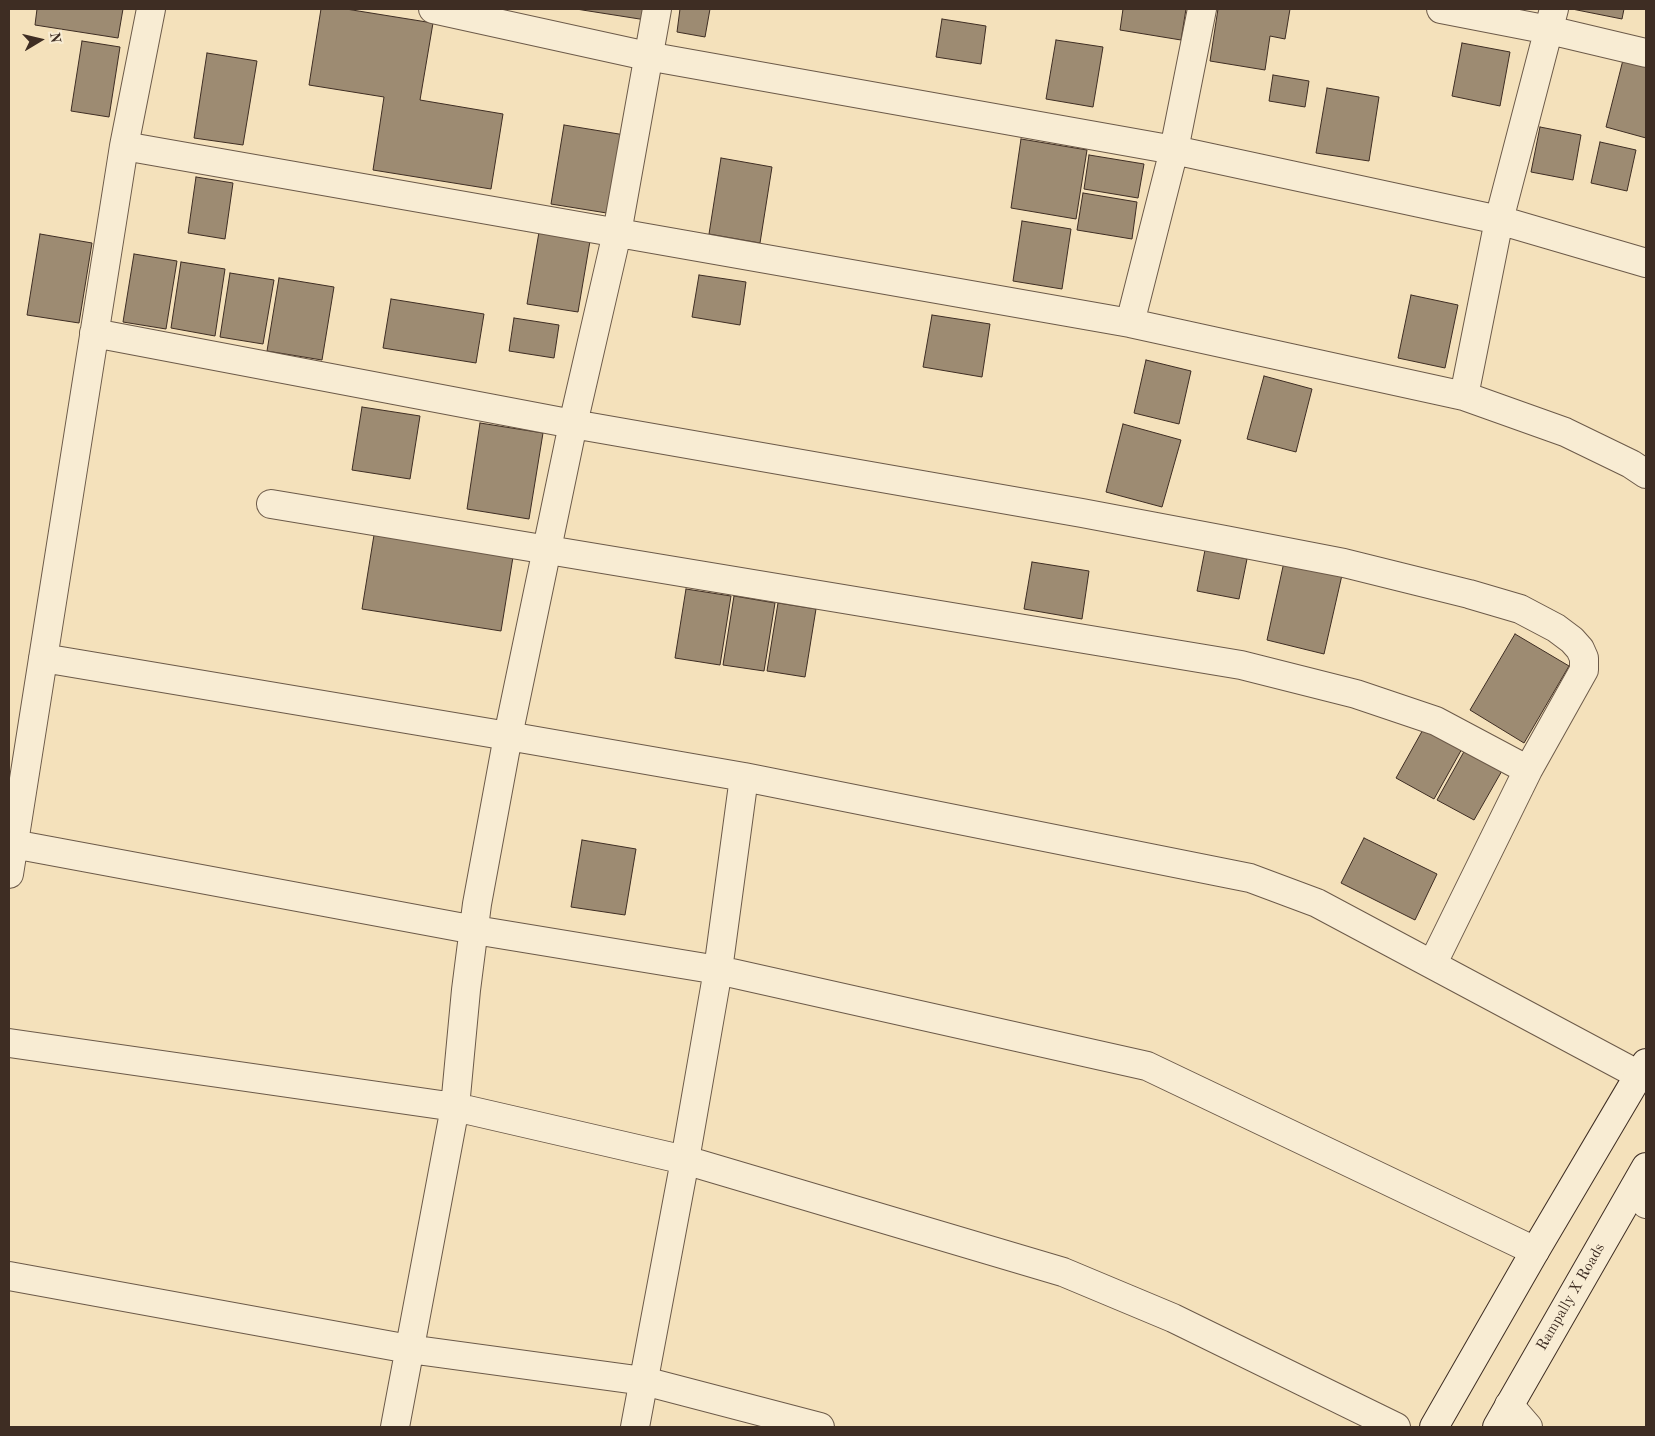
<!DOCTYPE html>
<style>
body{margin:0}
#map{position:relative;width:1655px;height:1436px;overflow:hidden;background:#f4e1bb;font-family:"Old Standard TT",serif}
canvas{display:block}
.frame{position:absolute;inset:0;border:10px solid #3e2d23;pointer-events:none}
.north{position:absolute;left:15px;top:15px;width:50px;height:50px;-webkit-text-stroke:4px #f8ecd3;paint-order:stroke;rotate:81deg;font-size:14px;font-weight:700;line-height:20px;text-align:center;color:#3e2d23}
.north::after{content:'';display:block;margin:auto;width:18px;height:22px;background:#3e2d23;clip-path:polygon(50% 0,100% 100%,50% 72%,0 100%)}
</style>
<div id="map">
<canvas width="1655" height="1436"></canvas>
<div class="frame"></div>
<div class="north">N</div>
</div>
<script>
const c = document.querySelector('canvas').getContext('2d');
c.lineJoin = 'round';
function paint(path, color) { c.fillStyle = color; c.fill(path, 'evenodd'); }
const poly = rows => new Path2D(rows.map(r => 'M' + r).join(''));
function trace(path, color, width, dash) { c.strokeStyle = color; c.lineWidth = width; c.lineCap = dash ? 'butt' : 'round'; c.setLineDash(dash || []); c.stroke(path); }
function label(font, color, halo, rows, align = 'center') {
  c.font = font + ' "Old Standard TT",serif'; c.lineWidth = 5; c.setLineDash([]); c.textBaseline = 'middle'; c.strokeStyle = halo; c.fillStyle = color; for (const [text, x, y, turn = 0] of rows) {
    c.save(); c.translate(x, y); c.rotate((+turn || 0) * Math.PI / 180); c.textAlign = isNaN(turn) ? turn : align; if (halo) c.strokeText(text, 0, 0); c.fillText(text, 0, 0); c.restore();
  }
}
const building = poly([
 [37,9,123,9,118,38,35,25,37,9],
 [321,9,346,9,433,23,420,100,503,114,491,189,373,170,384,97,309,85,321,9],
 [576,9,647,9,646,20,576,9],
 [680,9,710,9,705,37,677,32,680,9],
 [1123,9,1186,9,1181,40,1120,30,1123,9],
 [1218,9,1290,9,1285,39,1270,36,1265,70,1210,61,1218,9],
 [1572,9,1624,9,1622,19,1572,9],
 [942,19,986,26,981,64,936,57,942,19],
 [1056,40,1103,47,1093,107,1046,99,1056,40],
 [82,41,120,47,109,117,71,111,82,41],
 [1462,43,1510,52,1500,106,1452,96,1462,43],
 [207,53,257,61,243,145,194,138,207,53],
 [1623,60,1646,66,1646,138,1606,127,1623,60],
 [1273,75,1309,81,1305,107,1269,101,1273,75],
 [1327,88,1379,97,1369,161,1316,153,1327,88],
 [564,125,631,136,619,215,551,204,564,125],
 [1540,127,1581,135,1573,180,1531,172,1540,127],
 [1021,139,1087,150,1076,219,1011,208,1021,139],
 [1600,142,1636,150,1627,191,1591,183,1600,142],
 [1089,155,1144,164,1138,198,1084,189,1089,155],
 [721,158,772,167,760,243,709,234,721,158],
 [196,177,233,183,225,239,188,233,196,177],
 [1083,193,1137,202,1132,239,1077,230,1083,193],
 [1022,221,1071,229,1062,289,1013,281,1022,221],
 [539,232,590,241,578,312,527,304,539,232],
 [40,234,92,243,79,323,27,315,40,234],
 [134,254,177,261,166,329,123,322,134,254],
 [181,262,225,269,215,336,171,328,181,262],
 [230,273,274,280,263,344,220,337,230,273],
 [699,275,746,282,740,325,692,317,699,275],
 [279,278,334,287,322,360,267,351,279,278],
 [1411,295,1458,305,1445,368,1398,358,1411,295],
 [391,299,484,314,476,363,383,348,391,299],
 [932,315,990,324,982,377,923,367,932,315],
 [514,318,559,325,554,358,509,351,514,318],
 [1146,360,1191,371,1179,424,1134,413,1146,360],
 [1264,376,1312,389,1296,452,1247,439,1264,376],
 [362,407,420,416,410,479,352,470,362,407],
 [480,423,543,433,529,519,467,509,480,423],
 [1123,424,1181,440,1162,507,1106,492,1123,424],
 [374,535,513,557,501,631,362,609,374,535],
 [1205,550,1247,559,1239,599,1197,591,1205,550],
 [1032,562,1089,571,1082,619,1024,609,1032,562],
 [1284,562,1342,575,1324,654,1267,640,1284,562],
 [686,589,731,596,720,665,675,658,686,589],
 [734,596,775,603,764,671,723,665,734,596],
 [778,603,816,609,805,677,767,671,778,603],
 [1515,634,1569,666,1524,743,1470,710,1515,634],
 [1425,726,1463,747,1434,799,1396,778,1425,726],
 [1466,748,1503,769,1474,820,1437,800,1466,748],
 [1364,838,1437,874,1415,920,1341,883,1364,838],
 [582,840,636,849,625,915,571,907,582,840]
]);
paint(building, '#9d8b72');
trace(building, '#3e2d23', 1);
const minor = poly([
 [433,9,647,56,1174,150,1499,220,1646,263],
 [1441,9,1549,30,1646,53],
 [124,146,1130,323,1464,396,1565,432,1631,464,1646,474],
 [1130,323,1174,150,1202,9],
 [94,333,573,424,1082,513,1225,540,1344,563,1469,594,1520,609,1556,628,1572,640,1580,649,1584,658,1584,670,1528,770,1433,963],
 [1464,396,1499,220,1554,9],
 [271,504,1241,665,1356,694,1436,721,1528,770],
 [43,658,508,736,744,777,1250,878,1317,903,1639,1075],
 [13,844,475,930,718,970,1147,1066,1535,1251],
 [9,874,124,146,151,9],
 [9,1043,455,1107,685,1160,1063,1272,1173,1318,1396,1427],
 [1634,1189,1646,1204],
 [9,1276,409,1349,644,1381,820,1427],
 [1509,1405,1528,1427],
 [395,1427,455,1107,466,990,477,904,508,736,573,424,617,233,657,9],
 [635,1427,685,1160,718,970,744,777]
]);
const secondary = poly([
 [1434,1427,1535,1251,1646,1063],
 [1497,1427,1646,1167]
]);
trace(minor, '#6c5a49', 30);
trace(secondary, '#3e2d23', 30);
trace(minor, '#f8ecd3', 28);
trace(secondary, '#f8ecd3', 28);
label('15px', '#3e2d23', '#f8ecd3', [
 ["Rampally X Roads",1571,1297,-60]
]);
</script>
